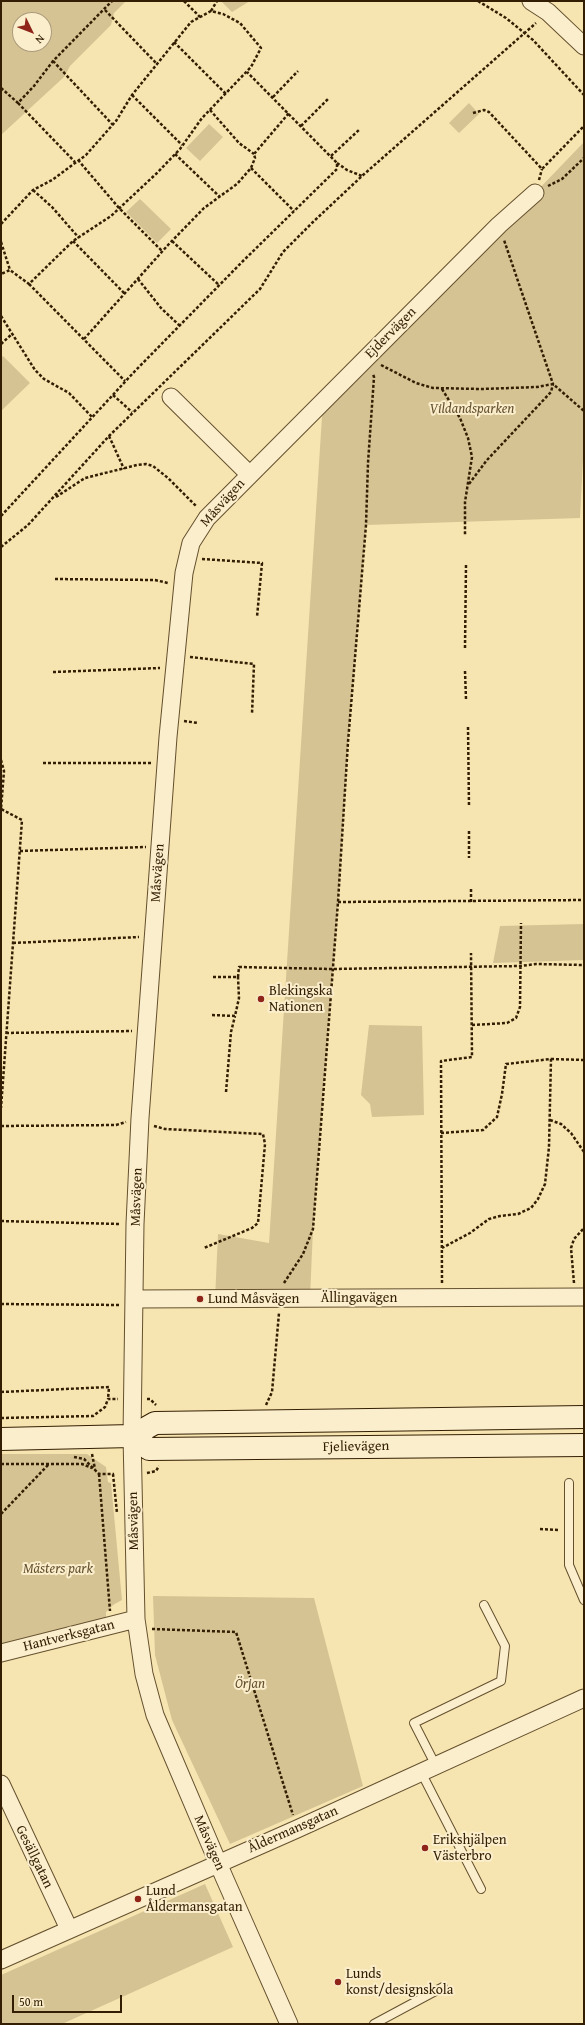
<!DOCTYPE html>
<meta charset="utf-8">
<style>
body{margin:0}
#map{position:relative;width:585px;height:2025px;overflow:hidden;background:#f7e5b1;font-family:"Gentium Book Plus",serif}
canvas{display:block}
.frame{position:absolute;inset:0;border:2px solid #341e03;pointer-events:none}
.north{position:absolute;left:12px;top:12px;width:40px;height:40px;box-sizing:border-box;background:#faeecc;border:1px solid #ab9b7c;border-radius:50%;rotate:133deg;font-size:11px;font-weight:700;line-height:16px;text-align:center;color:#341e03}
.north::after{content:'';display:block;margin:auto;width:14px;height:18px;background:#8f2418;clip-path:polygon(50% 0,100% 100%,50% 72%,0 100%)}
.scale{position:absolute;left:12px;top:1995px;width:110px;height:18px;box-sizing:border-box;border:2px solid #341e03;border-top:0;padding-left:5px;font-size:12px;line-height:14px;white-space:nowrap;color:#341e03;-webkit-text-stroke:3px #faeecc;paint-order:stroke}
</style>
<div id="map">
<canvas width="585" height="2025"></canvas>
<div class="frame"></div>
<div class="north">N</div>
<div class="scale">50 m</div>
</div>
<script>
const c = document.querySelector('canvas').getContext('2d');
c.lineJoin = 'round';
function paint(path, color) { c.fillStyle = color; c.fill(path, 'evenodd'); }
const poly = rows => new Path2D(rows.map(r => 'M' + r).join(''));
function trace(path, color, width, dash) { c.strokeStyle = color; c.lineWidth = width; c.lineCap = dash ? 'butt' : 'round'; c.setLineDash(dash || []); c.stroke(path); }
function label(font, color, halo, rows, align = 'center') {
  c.font = font + ' "Gentium Book Plus",serif'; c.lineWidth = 4; c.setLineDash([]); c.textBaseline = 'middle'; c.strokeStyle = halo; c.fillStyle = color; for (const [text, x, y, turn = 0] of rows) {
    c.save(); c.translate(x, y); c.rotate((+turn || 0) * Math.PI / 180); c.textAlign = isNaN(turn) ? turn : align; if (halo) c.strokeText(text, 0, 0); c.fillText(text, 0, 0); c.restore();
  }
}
paint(poly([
 [1,1,126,1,114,13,111,25,70,66,64,77,1,135],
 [20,20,44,20,44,44,20,44],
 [221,1,250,1,232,12],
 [469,103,479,114,459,133,449,123],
 [209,124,223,137,200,161,186,148],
 [584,142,584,440,580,518,366,525,348,742,338,902,313,1229,310,1298,215,1299,218,1234,269,1243,323,401,535,193],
 [140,199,171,229,157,243,126,212],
 [3,356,30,383,1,411,1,358],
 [584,924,584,960,493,963,500,926],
 [369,1025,422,1026,424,1115,372,1117,370,1104,361,1095],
 [1,1454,87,1454,106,1467,108,1482,111,1483,122,1600,113,1605,106,1612,106,1619,1,1647],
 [153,1596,314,1598,363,1786,230,1844,172,1720,155,1655],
 [205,1884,233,1947,62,2024,1,2024,1,1975]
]), '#d6c393');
const lane = poly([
 [569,1483,569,1565,584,1600],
 [436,1766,414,1723,501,1681,505,1646,484,1605],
 [421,1772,481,1889],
 [374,2024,443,1987]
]);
const street = poly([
 [531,1,548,12,584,46],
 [171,397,249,474],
 [134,1299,584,1297],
 [1,1653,136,1619],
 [1,1784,69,1929],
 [1,1960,297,1829,584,1698],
 [289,2024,224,1877,155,1715,144,1674,136,1619,132,1436,135,1224,140,1118,168,737,184,573,191,543,207,518,499,225,535,193]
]);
const secondary = poly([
 [132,1436,149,1449,584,1445],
 [1,1439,132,1436,155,1423,584,1417]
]);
trace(lane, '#65502e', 10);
trace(street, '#65502e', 19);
trace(secondary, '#341e03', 24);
trace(poly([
 [184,1,200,17],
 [478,1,506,18,533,40,584,95],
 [105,10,157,64],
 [211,11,217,1],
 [174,42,226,94],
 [53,61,113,125],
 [1,88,18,103,34,86,53,61,112,1],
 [132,95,182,145],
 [273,97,298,71],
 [18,103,75,162],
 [210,110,239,143,254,154],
 [473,113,484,110,489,112,542,169,584,126],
 [301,126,328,99],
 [175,154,220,197],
 [331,156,360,129],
 [78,160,119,208,162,251],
 [337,163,347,170,362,176],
 [251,168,294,211],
 [539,180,542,169],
 [548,186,562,179,584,158],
 [33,190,52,207,79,238],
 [1,224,33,190,52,180,86,155,116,121,132,95,191,22,211,11,223,14,240,23,261,48,251,67,202,118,180,149,157,173,111,216,73,241,29,284,10,270],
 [73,241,125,294],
 [172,241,219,285],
 [1,242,10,270,1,274],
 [138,279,161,308,180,326],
 [29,284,125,381],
 [1,316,35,370,44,379,69,393,93,418],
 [84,339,168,245,204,208,237,184,251,168,255,158,254,154,289,113],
 [1,344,12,334],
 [381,365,416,383,433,388,482,389,537,387,553,384,584,411],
 [442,389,460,418,468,438,472,457,465,502,465,536],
 [113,395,132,412],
 [109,436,124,469],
 [469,484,487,460,551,392,553,384,504,240],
 [56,497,85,478,137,465,146,464,153,466,168,478,197,507],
 [1,516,135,371,243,261,337,169,337,163,247,72],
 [28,525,109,436,260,289,283,252,313,222,362,176,536,23],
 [1,547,28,525],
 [202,559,262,563,257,617],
 [55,579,155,580,168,583],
 [465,648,466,565],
 [190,657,254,664,252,714],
 [465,671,466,699],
 [53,672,160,668],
 [184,721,198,723],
 [468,727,469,807],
 [1,760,4,771,1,809,22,820,1,1108],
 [43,763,152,763],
 [469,831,469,858],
 [20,851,146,847],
 [338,902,584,900],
 [471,902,471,887],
 [13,943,139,937],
 [213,977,238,977,239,967,332,969,520,966,536,964,584,965],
 [212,1015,235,1016,239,998,238,977],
 [472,1025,507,1023,516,1018,520,1007,521,923],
 [6,1033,132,1031],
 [551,1059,584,1060],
 [226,1092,231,1032,235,1016],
 [550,1120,561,1124,571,1133,584,1152],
 [1,1126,116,1125,126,1122],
 [154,1126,165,1129,263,1134,265,1144,258,1223,252,1228,204,1248],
 [441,1133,483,1130,497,1117,502,1094,506,1064,551,1059,549,1147,545,1184,538,1199,531,1208,518,1214,500,1216,489,1219,470,1233,442,1248],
 [1,1221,120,1224],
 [284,1283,303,1254,313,1229,338,902,348,742,366,525,368,463,374,377,373,374],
 [442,1283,441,1061,472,1057,471,953],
 [574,1283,571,1248,574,1239,584,1228],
 [1,1304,119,1305],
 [1,1392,109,1387,108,1399],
 [147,1399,150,1399,156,1405],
 [266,1405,272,1392,279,1313],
 [1,1418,93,1416,105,1407,108,1399,118,1399],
 [92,1454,95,1469],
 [74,1457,84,1459,99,1474,114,1474],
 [1,1464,82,1464,92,1468],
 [147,1473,156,1471,159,1466],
 [99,1474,110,1611],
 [113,1474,117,1513],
 [1,1514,49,1464],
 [540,1529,558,1530],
 [152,1629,236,1632,293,1815]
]), '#341e03', 2.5, [3, 2]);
trace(lane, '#faeecc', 8);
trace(street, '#faeecc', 17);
trace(secondary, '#faeecc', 22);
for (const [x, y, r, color] of [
 [261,999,4,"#8f2418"],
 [200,1299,4,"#8f2418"],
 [425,1848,4,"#8f2418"],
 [138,1899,4,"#8f2418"],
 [338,1982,4,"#8f2418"]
]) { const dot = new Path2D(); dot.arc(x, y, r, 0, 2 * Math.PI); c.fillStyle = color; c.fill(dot); trace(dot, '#faeecc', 1.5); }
label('14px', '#341e03', '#faeecc', [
 ["Ejdervägen",391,333,-45],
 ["Måsvägen",223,503,-48],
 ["Måsvägen",158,873,-86],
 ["Måsvägen",137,1197,-88],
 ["Ällingavägen",359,1298],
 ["Fjelievägen",356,1447,-1],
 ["Måsvägen",134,1521,-91],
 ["Hantverksgatan",69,1636,-14],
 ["Åldermansgatan",293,1830,-24],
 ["Måsvägen",209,1843,67],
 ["Gesällgatan",34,1857,64]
]);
label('italic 14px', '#65502e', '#faeecc', [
 ["Vildandsparken",472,409],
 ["Mästers park",58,1569],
 ["Örjan",250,1684]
]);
label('14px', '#341e03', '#faeecc', [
 ["Blekingska",269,991],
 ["Nationen",269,1007],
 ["Lund Måsvägen",208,1299],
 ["Erikshjälpen",433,1840],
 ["Västerbro",433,1856],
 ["Lund",146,1891],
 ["Åldermansgatan",146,1907],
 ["Lunds",346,1974],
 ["konst/designskola",346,1990]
], 'left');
</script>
